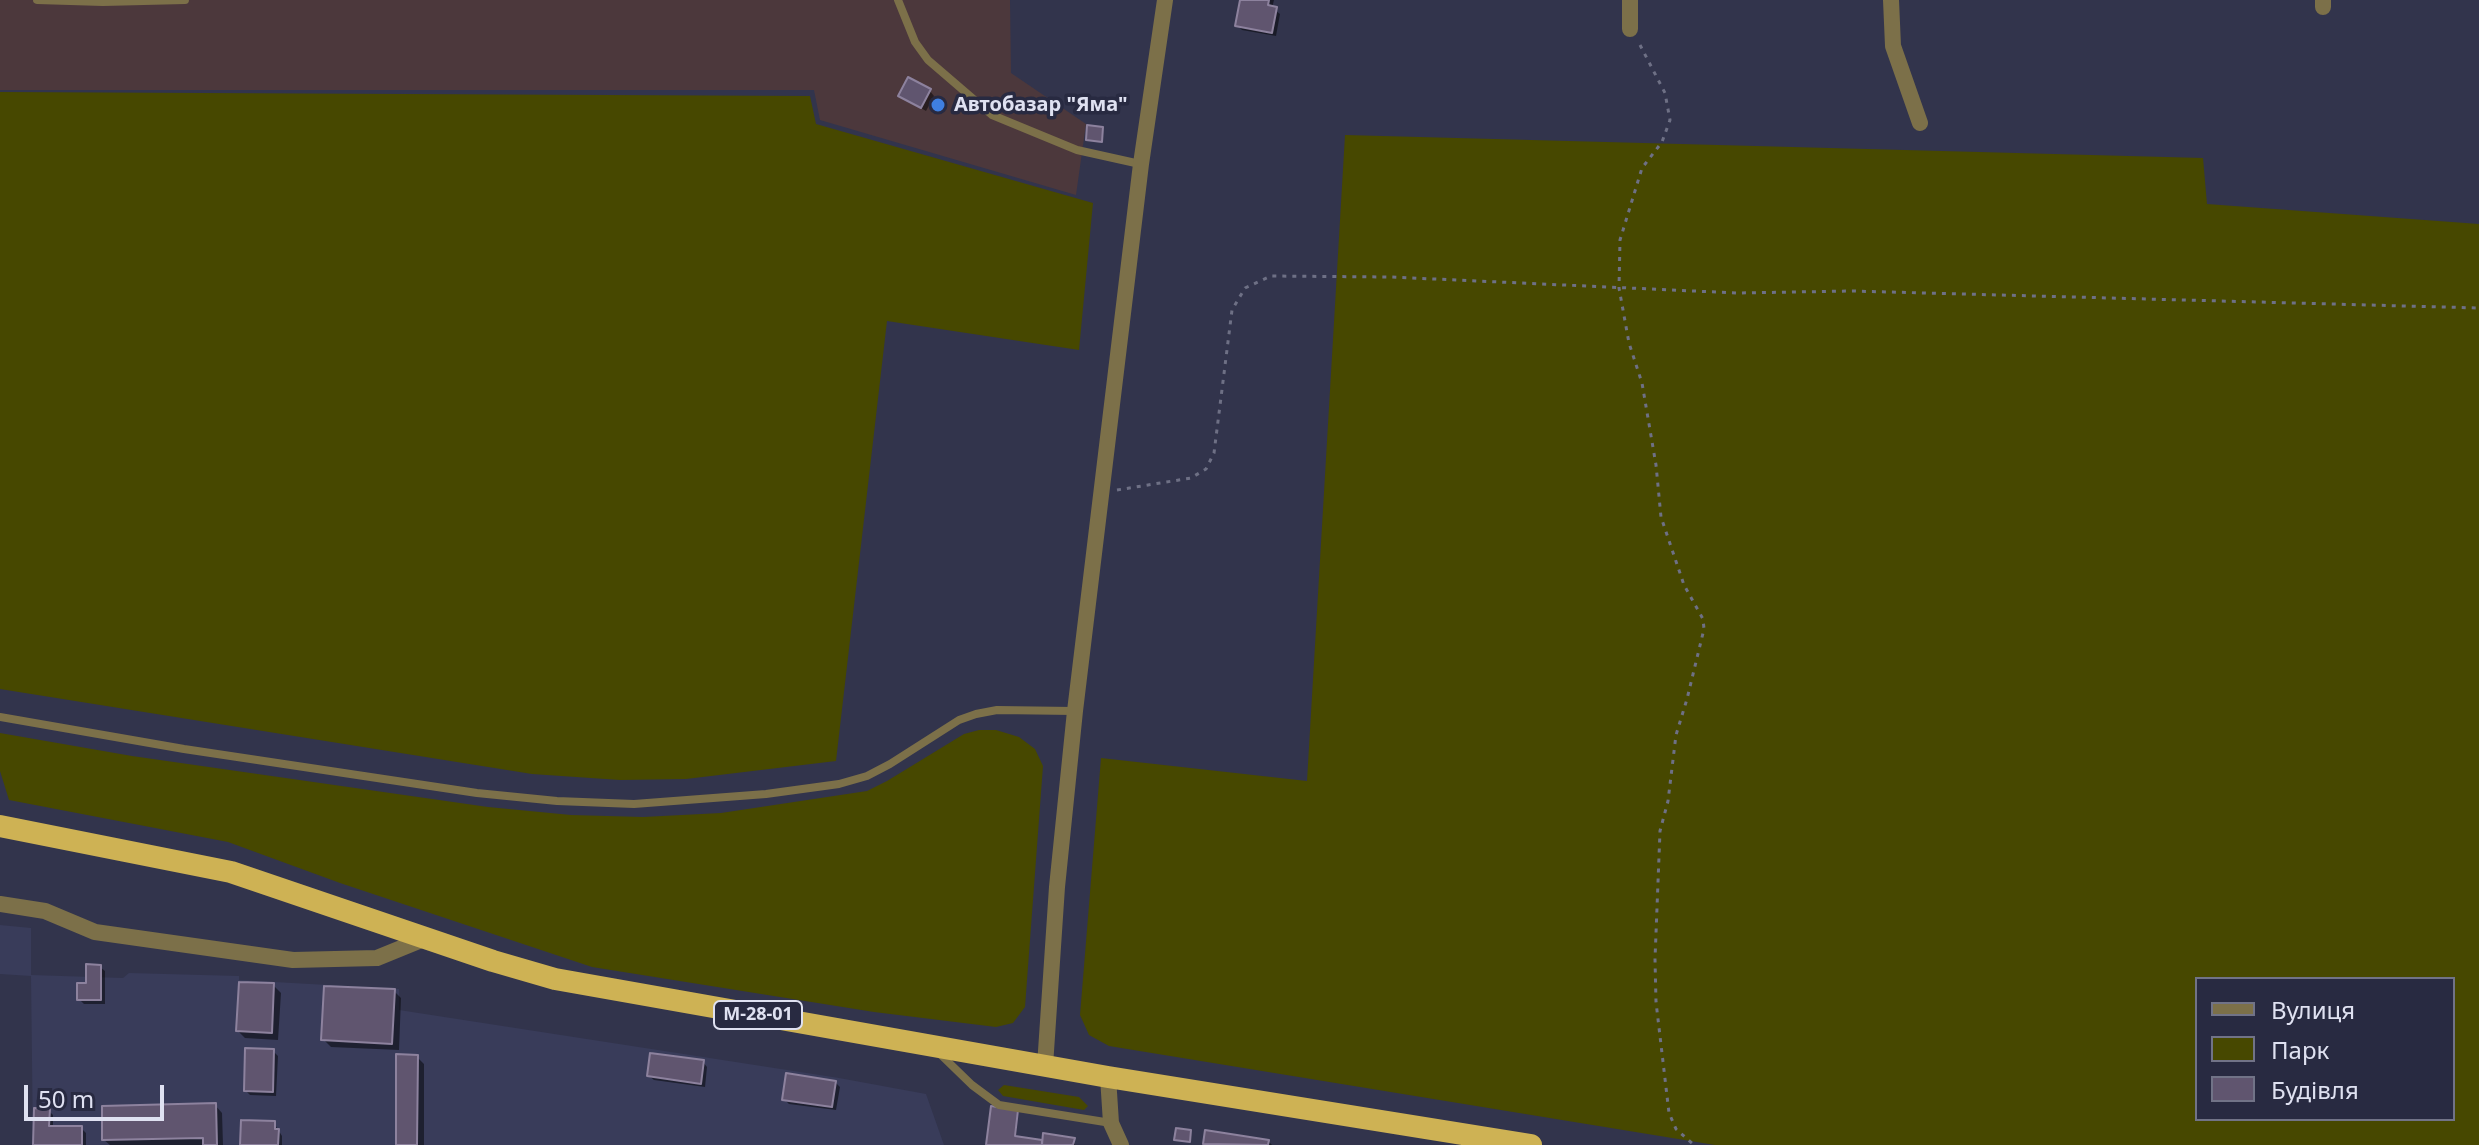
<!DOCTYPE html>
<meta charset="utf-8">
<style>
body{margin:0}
#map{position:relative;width:2479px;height:1145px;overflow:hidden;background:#32344c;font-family:"Noto Sans",sans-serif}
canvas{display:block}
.legend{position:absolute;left:2195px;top:977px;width:260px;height:144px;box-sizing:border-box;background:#282a41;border:2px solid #717387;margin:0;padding:10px 14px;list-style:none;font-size:24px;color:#dfe1f1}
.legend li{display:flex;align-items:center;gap:16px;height:40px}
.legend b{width:40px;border:2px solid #717387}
.scale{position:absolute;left:24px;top:1085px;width:140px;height:36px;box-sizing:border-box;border:4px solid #dfe1f1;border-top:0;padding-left:10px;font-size:24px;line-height:28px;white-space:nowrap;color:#dfe1f1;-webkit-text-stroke:6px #282a41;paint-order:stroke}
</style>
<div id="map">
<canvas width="2479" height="1145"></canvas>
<ul class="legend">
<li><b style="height:10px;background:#7c7049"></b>Вулиця</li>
<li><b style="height:22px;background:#474800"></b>Парк</li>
<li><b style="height:22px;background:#60556f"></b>Будівля</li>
</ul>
<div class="scale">50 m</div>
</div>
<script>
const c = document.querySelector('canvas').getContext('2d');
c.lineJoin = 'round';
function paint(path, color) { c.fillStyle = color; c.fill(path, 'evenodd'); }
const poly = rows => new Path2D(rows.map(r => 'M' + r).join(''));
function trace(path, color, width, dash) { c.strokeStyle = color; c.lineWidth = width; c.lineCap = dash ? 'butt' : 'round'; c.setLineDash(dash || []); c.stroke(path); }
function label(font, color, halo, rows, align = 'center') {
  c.font = font + ' "Noto Sans",sans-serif'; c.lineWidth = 7; c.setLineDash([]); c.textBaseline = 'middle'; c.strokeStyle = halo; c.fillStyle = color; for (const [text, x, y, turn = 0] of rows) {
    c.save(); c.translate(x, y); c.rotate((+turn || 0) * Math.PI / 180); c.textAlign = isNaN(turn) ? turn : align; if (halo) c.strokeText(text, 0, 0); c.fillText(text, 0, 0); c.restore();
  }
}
paint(poly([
 [0,0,1010,0,1011,73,1086,124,1076,195,820,120,814,90,0,90]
]), '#4c383c');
paint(poly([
 [0,925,31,928,31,975,123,978,129,973,239,976,239,980,399,989,399,1010,839,1078,926,1094,944,1145,33,1145,31,976,0,974]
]), '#393c5a');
paint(poly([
 [0,92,810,96,816,124,1093,203,1079,350,887,321,836,761,686,779,620,780,532,774,0,689],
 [1345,135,2203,158,2207,204,2479,224,2479,1145,1715,1145,1109,1046,1089,1035,1080,1015,1101,758,1307,781],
 [2197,979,2453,979,2453,1119,2197,1119],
 [979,730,996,730,1019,737,1035,749,1043,766,1025,1007,1013,1023,996,1027,874,1012,592,967,340,883,228,842,9,800,0,771,0,733,132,756,488,807,571,815,643,817,721,813,867,791,887,781,964,734],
 [1004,1085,1079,1097,1088,1106,1084,1110,1003,1096,998,1090]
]), '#474800');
paint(poly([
 [1242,0,1274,0,1272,8,1280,14,1276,36,1242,30,1238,26],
 [930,91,934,96,926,111,901,96],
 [100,967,105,971,105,1004,84,1004,79,999],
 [273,985,281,993,278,1040,245,1038,238,1031],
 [394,991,401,998,399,1050,331,1047,323,1039],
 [273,1051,278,1056,276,1096,250,1095,246,1091],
 [417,1057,424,1064,424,1145,398,1145],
 [703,1062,707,1067,705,1087,654,1080,649,1076],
 [835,1082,840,1087,836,1110,789,1104,784,1099],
 [215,1105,222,1113,223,1145,110,1145,104,1140],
 [49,1111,53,1115,53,1128,81,1128,86,1133,86,1145,35,1145],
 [1017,1112,1016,1138,1044,1142,1074,1140,1075,1145,988,1145],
 [274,1123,282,1136,282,1145,242,1145],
 [1268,1141,1272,1145,1205,1143]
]), '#0007');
const building = poly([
 [1240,0,1269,0,1268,5,1277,7,1272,33,1235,26,1240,0],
 [908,77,931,89,921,108,898,96,908,77],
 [1087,125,1103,127,1102,142,1086,140,1087,125],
 [86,964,101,965,101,1000,77,1000,77,983,86,983,86,964],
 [239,982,274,983,272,1033,236,1031,239,982],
 [324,986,395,989,392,1044,321,1040,324,986],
 [245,1048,274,1049,273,1092,244,1091,245,1048],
 [650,1053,704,1060,701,1084,647,1076,650,1053],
 [396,1054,418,1055,417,1145,396,1145,396,1054],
 [786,1073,836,1081,832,1107,782,1100,786,1073],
 [216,1103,217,1145,203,1145,203,1138,102,1140,102,1106,216,1103],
 [991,1106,1018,1110,1015,1136,1042,1140,1042,1145,986,1145,991,1106],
 [34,1108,50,1109,49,1126,82,1126,82,1145,33,1145,34,1108],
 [241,1120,275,1121,275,1129,279,1129,278,1145,240,1145,241,1120],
 [1176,1128,1191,1130,1190,1142,1174,1140,1176,1128],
 [1205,1130,1269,1140,1268,1145,1203,1144,1205,1130],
 [1043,1133,1075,1138,1073,1145,1042,1145,1043,1133]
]);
paint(building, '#60556f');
trace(building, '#8d829e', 2);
trace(poly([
 [1640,45,1665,93,1670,120,1662,142,1642,168,1620,240,1619,288,1629,343,1642,383,1656,465,1661,517,1684,585,1703,619,1704,629,1687,699,1676,735,1668,801,1660,831,1655,959,1656,1002,1669,1113,1676,1129,1694,1145],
 [1117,490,1191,478,1206,469,1214,453,1232,310,1245,288,1271,276,1391,277,1737,293,1852,291,2479,308]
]), '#6e7085', 3, [4, 6]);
trace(poly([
 [37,0,103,2,185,0],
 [898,0,915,42,928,60,992,115,1077,150,1140,164],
 [0,717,184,749,477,793,557,801,634,804,766,794,839,784,867,776,890,764,959,720,976,714,997,710,1074,711],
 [939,1053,972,1085,999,1105,1111,1123]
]), '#7c7049', 8);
trace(poly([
 [1630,0,1630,29],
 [1891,0,1893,46,1920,123],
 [2323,0,2323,7],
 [0,904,45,911,95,932,293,960,377,958,426,938],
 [1108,1077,1111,1123,1121,1145]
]), '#7c7049', 16);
trace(poly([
 [1045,1066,1057,887,1075,711,1141,164,1165,0]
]), '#7c7049', 16);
trace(poly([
 [0,826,231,872,493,961,555,979,1108,1077,1531,1145]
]), '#ceb254', 22);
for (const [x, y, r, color] of [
 [938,105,8,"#3f7fe0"]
]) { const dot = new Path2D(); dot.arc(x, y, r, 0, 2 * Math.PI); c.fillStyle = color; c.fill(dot); trace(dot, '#282a41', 3); }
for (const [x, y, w] of [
 [758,1015,88]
]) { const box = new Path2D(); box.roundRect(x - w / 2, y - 14, w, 28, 6); c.fillStyle = '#282a41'; c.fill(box); trace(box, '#dfe1f1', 2); }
label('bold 18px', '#dfe1f1', null, [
 ["М-28-01",758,1015]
]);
label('bold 20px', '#dfe1f1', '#282a41', [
 ["Автобазар \"Яма\"",954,105]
], 'left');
</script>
